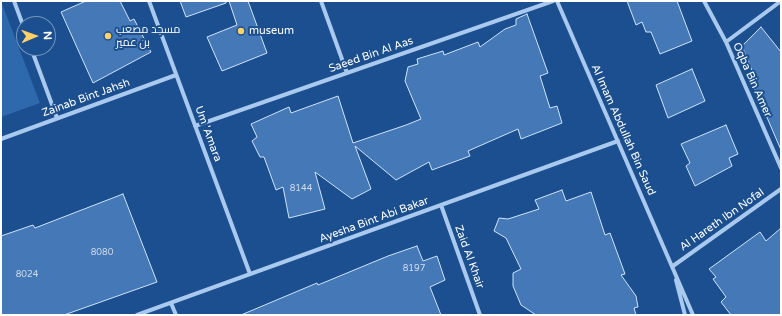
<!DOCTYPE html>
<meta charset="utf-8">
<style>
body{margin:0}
#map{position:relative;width:782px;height:316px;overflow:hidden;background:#1b4f8f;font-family:"Varela Round",sans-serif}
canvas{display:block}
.frame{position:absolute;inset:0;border:2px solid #fff;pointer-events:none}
.north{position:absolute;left:16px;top:16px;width:40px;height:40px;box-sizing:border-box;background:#1b4f8f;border:1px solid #7695bc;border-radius:50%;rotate:88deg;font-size:11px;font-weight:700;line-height:16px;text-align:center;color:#fff}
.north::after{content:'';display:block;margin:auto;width:14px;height:18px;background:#ffd166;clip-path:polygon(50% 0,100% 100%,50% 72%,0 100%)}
</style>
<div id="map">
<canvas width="782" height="316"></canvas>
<div class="frame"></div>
<div class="north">N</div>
</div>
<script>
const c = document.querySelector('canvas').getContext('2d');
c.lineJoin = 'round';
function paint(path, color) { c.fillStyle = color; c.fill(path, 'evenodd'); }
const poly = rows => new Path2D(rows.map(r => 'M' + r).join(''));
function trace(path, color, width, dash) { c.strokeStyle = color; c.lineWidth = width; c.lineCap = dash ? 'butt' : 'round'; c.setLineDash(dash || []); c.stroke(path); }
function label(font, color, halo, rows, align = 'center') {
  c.font = font + ' "Varela Round",Cairo,sans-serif'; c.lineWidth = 4; c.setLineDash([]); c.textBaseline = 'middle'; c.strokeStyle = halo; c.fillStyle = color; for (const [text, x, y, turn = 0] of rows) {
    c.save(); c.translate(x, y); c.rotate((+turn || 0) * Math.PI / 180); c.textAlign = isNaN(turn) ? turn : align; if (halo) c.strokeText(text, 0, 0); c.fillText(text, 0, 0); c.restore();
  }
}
paint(poly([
 [1,1,40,103,1,117]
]), '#2e69ad');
const building = poly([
 [86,1,120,1,130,21,134,19,151,52,93,83,61,12,86,1],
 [180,1,226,1,226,3,186,17,180,1],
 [229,1,248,1,267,53,222,71,207,37,237,25,229,1],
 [627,1,677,1,692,41,660,54,651,32,646,32,642,22,636,25,627,1],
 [527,14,548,73,540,76,550,108,557,106,562,123,521,139,518,129,468,151,470,156,432,170,429,162,396,180,355,146,371,189,352,199,315,172,325,209,289,218,283,187,276,190,264,157,260,157,252,141,257,137,251,124,289,107,291,113,338,96,353,143,406,125,421,119,405,81,408,67,418,64,417,59,443,51,444,55,478,42,480,47,505,29,516,25,516,19,527,14],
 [761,27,781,52,781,150,753,85,757,83,742,46,761,27],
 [692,69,705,101,668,118,656,85,692,69],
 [726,125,738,154,729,158,732,166,695,186,686,166,690,163,681,144,726,125],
 [562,190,566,201,591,192,605,235,610,233,625,274,621,275,636,296,638,307,634,308,636,315,536,315,521,305,513,286,513,273,521,269,506,238,494,231,499,218,508,219,539,209,535,200,562,190],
 [123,194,157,282,64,315,1,315,1,236,33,225,35,228,123,194],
 [781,228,781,315,731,315,721,302,726,297,713,279,716,277,709,269,760,232,766,241,781,228],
 [417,246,423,261,437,256,445,280,430,287,441,315,241,315,317,283,318,285,388,256,417,246]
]);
paint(building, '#4478b7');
trace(building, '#cfe3fa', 1);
trace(poly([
 [14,1,24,28],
 [149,1,250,274],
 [321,1,347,73],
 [557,1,693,315],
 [704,1,726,42,781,168],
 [726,42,781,1],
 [31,48,57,118],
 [195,126,553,1],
 [1,139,176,75],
 [441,205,480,315],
 [673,266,781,189],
 [676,280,685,315],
 [171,303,176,315],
 [137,315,618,141]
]), '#a9c9ee', 4);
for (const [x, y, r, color] of [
 [241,31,4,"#ffd166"],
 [108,36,4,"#ffd166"]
]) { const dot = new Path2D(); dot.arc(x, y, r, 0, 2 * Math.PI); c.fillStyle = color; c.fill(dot); trace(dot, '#1b4f8f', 1.5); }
label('9px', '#d0dded', null, [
 ["8144",301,189],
 ["8080",102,253],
 ["8197",414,269],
 ["8024",27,275]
]);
label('11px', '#fff', '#1b4f8f', [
 ["مسجد مصعب",116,30],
 ["بن عمير",116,43],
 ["museum",249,31]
], 'left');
label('11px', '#fff', '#1b4f8f', [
 ["Saeed Bin Al Aas",371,55,-19],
 ["Oqba Bin Amer",752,80,66],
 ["Zainab Bint Jahsh",86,98,-20],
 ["Al Imam Abdullah Bin Saud",623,130,66],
 ["Um 'Amara",208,134,70],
 ["Ayesha Bint Abi Bakar",374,220,-20],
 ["Al Hareth Ibn Nofal",722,220,-35],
 ["Zaid Al Khair",469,257,70]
]);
</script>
